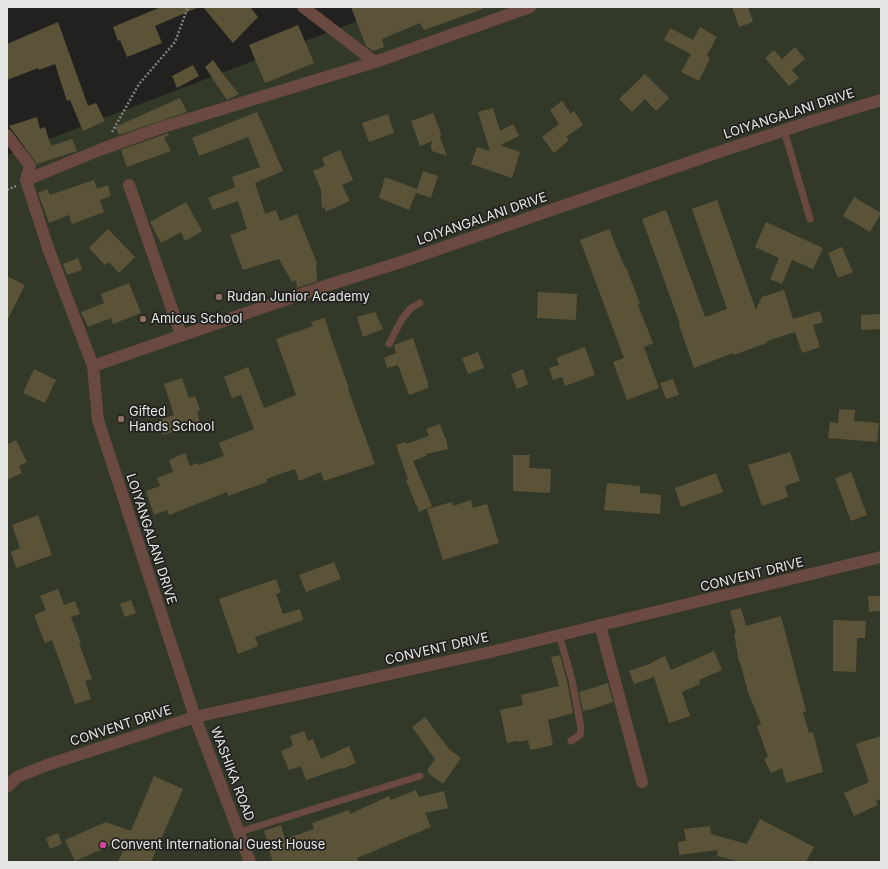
<!DOCTYPE html>
<style>
body{margin:0}
#map{position:relative;width:888px;height:869px;overflow:hidden;background:#22211f;font-family:Inter,sans-serif}
canvas{display:block}
.frame{position:absolute;inset:0;border:8px solid #e6e6e4;pointer-events:none}
</style>
<div id="map">
<canvas width="888" height="869"></canvas>
<div class="frame"></div>
</div>
<script>
const c = document.querySelector('canvas').getContext('2d');
c.lineJoin = 'round';
function paint(path, color) { c.fillStyle = color; c.fill(path, 'evenodd'); }
const poly = rows => new Path2D(rows.map(r => 'M' + r).join(''));
function trace(path, color, width, dash) { c.strokeStyle = color; c.lineWidth = width; c.lineCap = dash ? 'butt' : 'round'; c.setLineDash(dash || []); c.stroke(path); }
function label(font, color, halo, rows, align = 'center') {
  c.font = font + ' Inter,sans-serif'; c.lineWidth = 3.5; c.setLineDash([]); c.textBaseline = 'middle'; c.strokeStyle = halo; c.fillStyle = color; for (const [text, x, y, turn = 0] of rows) {
    c.save(); c.translate(x, y); c.rotate((+turn || 0) * Math.PI / 180); c.textAlign = isNaN(turn) ? turn : align; if (halo) c.strokeText(text, 0, 0); c.fillText(text, 0, 0); c.restore();
  }
}
paint(poly([
 [394,7,881,7,881,862,7,862,7,155]
]), '#333928');
paint(poly([
 [161,7,199,7,155,26,162,43,127,57,120,40,118,41,113,27],
 [203,7,250,7,258,17,233,43],
 [351,7,483,7,483,9,424,30,420,23,382,39,384,47,373,51,366,46],
 [732,7,748,7,753,22,739,27],
 [58,22,88,106,96,103,105,121,83,131,70,100,67,101,55,64,39,70,38,68,7,80,7,44],
 [298,25,314,63,265,83,249,45],
 [700,27,717,37,707,55,710,58,699,81,681,72,691,54,664,40,670,28,693,40],
 [795,47,805,59,792,70,799,78,789,86,765,58,774,50,782,59],
 [213,60,226,78,239,94,227,100,205,67],
 [193,65,199,76,177,88,172,76],
 [645,74,669,98,656,111,645,99,632,112,619,99],
 [180,98,187,112,119,135,115,127],
 [562,101,571,114,574,111,583,125,566,137,569,140,554,153,542,137,559,124,550,110],
 [493,108,500,131,513,124,519,136,500,145,520,152,512,178,471,164,477,147,490,151,478,112],
 [257,112,283,171,255,183,265,214,276,210,280,221,297,214,317,263,316,264,317,281,297,288,296,280,292,282,279,259,243,270,230,235,247,229,238,201,213,210,208,198,235,187,232,177,260,167,248,137,199,156,192,138],
 [433,113,441,133,440,138,447,156,432,151,431,147,432,141,420,146,411,121],
 [388,114,394,133,369,142,362,123],
 [37,117,40,129,45,127,51,146,72,139,77,151,37,164,9,126],
 [168,133,169,135,164,138,171,151,127,167,121,150],
 [340,150,353,180,342,185,350,201,325,212,325,207,322,208,321,190,313,171,325,166,322,158],
 [423,171,438,176,431,198,416,193,417,190,409,210,379,198,385,177,417,189],
 [94,180,97,189,108,185,111,196,100,200,104,212,72,224,69,215,49,223,38,193,47,189,50,195],
 [854,197,881,213,870,232,843,216],
 [717,200,756,310,762,297,784,290,793,319,820,311,823,322,813,325,820,347,802,353,795,332,767,341,767,343,733,355,733,353,694,368,679,325,680,324,642,219,666,210,705,317,727,309,692,209],
 [186,202,202,231,185,241,181,232,161,243,150,222],
 [766,222,823,248,813,269,792,260,782,284,770,279,779,258,755,247],
 [108,229,135,257,119,273,109,262,105,265,89,248],
 [609,229,625,268,626,267,640,304,638,305,653,343,644,347,659,388,627,400,613,362,624,358,580,240],
 [842,247,853,272,838,278,828,253],
 [78,258,82,270,67,275,63,264],
 [7,276,25,285,7,321],
 [129,283,141,313,113,324,111,318,88,327,81,312,104,303,101,294],
 [538,292,577,294,576,320,537,318],
 [375,312,383,329,363,337,357,317],
 [881,314,881,329,861,330,861,315],
 [325,318,331,338,349,388,348,389,375,464,324,481,321,472,299,481,295,469,266,479,267,482,228,496,227,492,169,515,167,510,154,515,146,491,160,486,157,478,173,472,169,460,185,453,190,466,198,463,199,465,224,456,219,443,254,429,241,395,232,398,224,377,248,367,264,408,296,395,276,339,313,326,311,322],
 [413,338,428,383,428,388,409,395,398,365,387,368,384,358,396,353,394,345],
 [585,347,595,375,565,386,562,377,553,380,549,368,559,365,556,358],
 [478,352,484,368,468,374,462,358],
 [34,369,56,380,45,403,23,393],
 [523,369,528,384,517,389,511,374],
 [182,378,189,398,195,396,200,410,197,411,200,423,163,435,158,420,174,415,164,384],
 [673,379,679,395,666,399,660,383],
 [839,409,855,410,854,421,879,423,877,442,828,438,830,422,838,423],
 [440,424,445,438,446,438,448,449,426,454,426,456,413,461,432,506,419,512,406,480,408,479,396,445,405,442,406,444,429,436,426,429],
 [16,440,27,462,19,466,22,473,7,480,7,442,8,444],
 [790,452,800,481,785,486,788,497,762,506,748,465],
 [513,455,530,455,529,468,551,469,550,493,513,491],
 [851,472,867,515,851,521,835,478],
 [716,473,723,492,681,507,675,488],
 [607,483,640,486,640,493,661,495,660,514,604,510],
 [471,500,473,508,487,504,499,543,443,560,427,509,452,502,453,506],
 [38,515,52,555,16,568,11,552,20,548,12,525],
 [334,562,341,579,306,592,299,575],
 [276,579,281,592,276,594,283,614,300,609,303,620,255,637,258,646,238,654,219,599],
 [58,589,64,605,75,601,80,614,71,617,81,643,79,643,92,679,85,681,91,699,75,704,52,640,45,643,34,615,46,610,40,596],
 [868,596,881,596,881,611,869,612],
 [131,600,136,613,125,617,120,604],
 [741,608,746,626,781,616,806,711,803,712,809,733,813,732,823,772,786,783,782,768,771,773,764,759,768,757,757,726,761,724,748,692,740,662,739,662,734,633,736,633,730,611],
 [833,620,866,621,865,638,857,638,856,672,833,671],
 [714,651,722,670,699,680,700,684,682,692,690,716,669,723,654,677,634,684,629,671,652,663,652,662,665,656,671,670],
 [560,655,567,681,573,713,548,720,553,745,530,750,528,740,518,742,517,741,507,743,500,710,523,705,521,695,559,686,551,657],
 [608,683,613,702,589,710,589,709,583,711,579,692],
 [425,717,449,749,461,758,443,784,428,773,428,769,435,759,412,727],
 [304,731,308,741,313,739,321,759,349,746,356,763,342,769,341,768,306,780,301,766,289,770,281,751,293,746,290,736],
 [881,736,881,799,876,801,878,805,854,816,844,793,869,782,856,744],
 [154,776,183,789,151,862,118,862,128,838,75,861,65,840,106,822,131,831],
 [416,790,419,797,444,791,448,808,425,813,431,827,357,858,359,862,273,862,267,844,268,843,264,831,281,825,285,839,314,829,312,823,349,810,350,814,389,796,391,800],
 [760,819,814,847,806,862,741,862,717,856,718,850,679,855,678,842,686,841,684,829,710,826,711,834,747,844],
 [58,833,62,844,50,849,46,838]
]), '#5b5338');
trace(poly([
 [112,132,139,84,175,42,188,7],
 [7,190,16,186]
]), '#80807e', 2.5, [2, 2]);
trace(poly([
 [784,130,810,219],
 [389,344,402,319,411,308,420,303],
 [559,634,572,680,581,728,580,735,571,741],
 [239,832,420,776]
]), '#6a4a40', 7);
trace(poly([
 [303,7,375,62],
 [7,135,30,166,26,180],
 [26,180,48,248,93,366,98,420,178,665,195,717,250,862],
 [26,180,102,149,163,127,375,62,530,7],
 [129,185,181,335],
 [93,366,322,287,404,261,719,152,809,122,881,100],
 [600,625,642,782],
 [7,787,17,777,47,765,195,717,490,652,881,557]
]), '#6a4a40', 12);
for (const [x, y, r, color] of [
 [219,297,4,"#8d6e63"],
 [143,319,4,"#8d6e63"],
 [121,419,4,"#8d6e63"],
 [103,845,4,"#d1479c"]
]) { const dot = new Path2D(); dot.arc(x, y, r, 0, 2 * Math.PI); c.fillStyle = color; c.fill(dot); trace(dot, '#22211f', 1.5); }
label('13px', '#e6e6e4', '#22211f', [
 ["LOIYANGALANI DRIVE",789,114,-18],
 ["LOIYANGALANI DRIVE",482,219,-19],
 ["LOIYANGALANI DRIVE",151,539,72],
 ["CONVENT DRIVE",752,575,-14],
 ["CONVENT DRIVE",437,649,-13],
 ["CONVENT DRIVE",121,726,-18],
 ["WASHIKA ROAD",232,774,69]
]);
label('13px', '#e6e6e4', '#22211f', [
 ["Rudan Junior Academy",227,297],
 ["Amicus School",151,319],
 ["Gifted",129,412],
 ["Hands School",129,427],
 ["Convent International Guest House",111,845]
], 'left');
</script>
